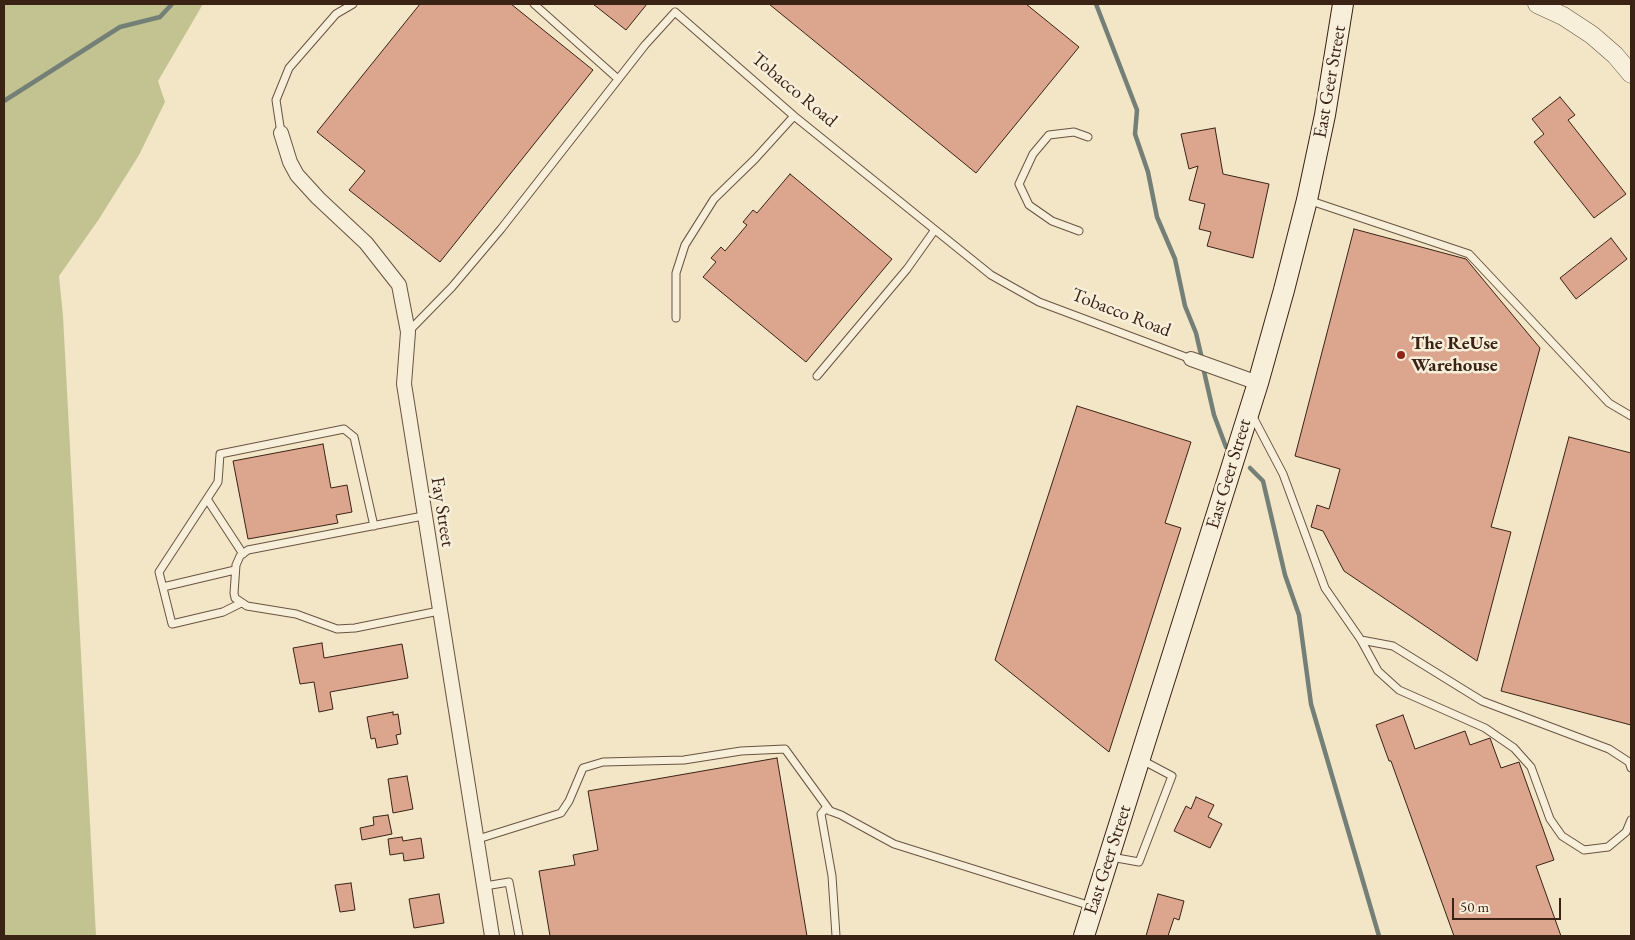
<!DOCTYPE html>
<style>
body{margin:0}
#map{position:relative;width:1635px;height:940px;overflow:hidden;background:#f3e6c6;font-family:"EB Garamond",serif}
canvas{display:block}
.frame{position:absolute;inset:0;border:5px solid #3a2215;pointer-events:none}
.scale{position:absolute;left:1452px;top:898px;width:109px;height:22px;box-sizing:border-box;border:2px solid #3a2215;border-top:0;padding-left:6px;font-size:15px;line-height:18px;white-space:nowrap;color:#3a2215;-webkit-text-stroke:4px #f7efda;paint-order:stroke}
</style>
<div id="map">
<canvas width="1635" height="940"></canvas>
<div class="frame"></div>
<div class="scale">50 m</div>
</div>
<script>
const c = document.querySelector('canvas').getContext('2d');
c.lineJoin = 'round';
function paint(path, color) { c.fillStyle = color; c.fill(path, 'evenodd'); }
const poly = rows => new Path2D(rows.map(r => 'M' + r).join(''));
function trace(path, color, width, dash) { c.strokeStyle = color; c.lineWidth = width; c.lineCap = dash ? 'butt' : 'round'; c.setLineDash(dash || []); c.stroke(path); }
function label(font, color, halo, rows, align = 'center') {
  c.font = font + ' "EB Garamond",serif'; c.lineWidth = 5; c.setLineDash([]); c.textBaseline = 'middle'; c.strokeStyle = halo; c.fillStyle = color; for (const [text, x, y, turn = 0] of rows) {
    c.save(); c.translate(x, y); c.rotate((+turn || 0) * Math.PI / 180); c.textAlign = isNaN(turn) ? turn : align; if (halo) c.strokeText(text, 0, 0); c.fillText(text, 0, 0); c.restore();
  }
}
paint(poly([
 [4,4,203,4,158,81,165,102,139,155,99,219,59,276,63,316,96,936,4,936]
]), '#c2c390');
trace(poly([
 [1096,4,1137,110,1135,134,1148,172,1157,217,1175,259,1185,306,1196,333,1202,359],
 [4,101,120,27,160,17,172,4],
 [1203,367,1214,415,1226,447],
 [1250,468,1263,481,1285,575,1299,615,1311,704,1379,936]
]), '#748077', 4.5);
const building = poly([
 [420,4,511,4,593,70,440,262,349,190,365,171,317,132,420,4],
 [593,4,647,4,626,30,593,4],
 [769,4,1026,4,1079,47,976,173,769,4],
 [1560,97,1575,115,1568,120,1626,194,1594,218,1534,142,1544,134,1532,119,1560,97],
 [1215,128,1223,174,1269,184,1253,258,1207,246,1211,232,1199,229,1205,204,1189,200,1198,166,1189,169,1181,134,1215,128],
 [790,174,892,259,806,362,703,277,716,262,711,258,721,247,725,251,747,225,743,222,753,210,757,213,790,174],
 [1354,229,1466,259,1540,348,1491,527,1511,532,1477,661,1344,571,1323,531,1311,527,1317,505,1329,509,1340,469,1295,456,1354,229],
 [1611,238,1627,259,1576,299,1560,278,1611,238],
 [1077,406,1191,442,1165,523,1181,528,1109,752,995,660,1077,406],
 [1569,437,1631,453,1631,725,1501,691,1569,437],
 [323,444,331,488,347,485,352,512,336,515,338,523,248,539,233,461,323,444],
 [322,643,324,658,402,644,408,678,330,692,333,709,319,712,314,682,300,684,293,648,322,643],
 [393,712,393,715,398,714,401,734,396,735,398,744,377,748,375,738,371,739,367,717,393,712],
 [1403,715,1415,749,1465,731,1470,745,1490,738,1501,768,1519,762,1554,860,1536,866,1561,936,1454,936,1391,761,1389,761,1376,725,1403,715],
 [777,758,807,936,550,936,539,871,575,865,573,855,598,850,588,791,777,758],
 [407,776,413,809,393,813,388,779,407,776],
 [1196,797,1214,805,1208,817,1222,824,1210,848,1174,831,1186,806,1191,809,1196,797],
 [388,815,392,834,362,840,360,828,374,825,373,817,388,815],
 [402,837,403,841,421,838,424,858,404,861,403,853,390,855,388,839,402,837],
 [351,883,355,910,340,912,335,885,351,883],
 [439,894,444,923,414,928,409,899,439,894],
 [1158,894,1184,901,1179,920,1174,918,1168,936,1146,936,1158,894]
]);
paint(building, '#dca58d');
trace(building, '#3a2215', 1);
const service = poly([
 [534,4,618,79],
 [281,133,276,100,289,68,336,14,353,4],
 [1308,200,1469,254,1609,403,1631,416],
 [1079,231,1052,221,1029,205,1019,184,1033,154,1049,135,1074,132,1088,137],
 [676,318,676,273,685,245,714,199,755,159,794,116],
 [408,332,452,287,501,229,645,45,675,12,794,116,991,275,1039,302,1191,359],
 [817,376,907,269,934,231],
 [1252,415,1283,474,1325,588,1361,640,1378,671,1399,690,1485,728,1514,748,1531,767,1550,819,1562,836,1584,850,1608,847,1626,832,1631,820],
 [207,499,243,554],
 [423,516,248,550,240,556,236,565,234,593,235,598,247,606,296,614,337,629,355,628,439,611],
 [163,587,235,570],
 [241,603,223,612,172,624,159,572,218,482,220,454,344,429,354,437,374,526],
 [1361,640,1393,646,1482,701,1609,749,1629,762,1631,768],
 [478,839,561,813,569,801,583,768,603,762,684,760,741,751,785,749,830,811],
 [1111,857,1139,862,1172,776,1140,759],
 [485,886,509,882,519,936],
 [836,936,832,876,821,814,825,809,841,815,894,844,1091,906]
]);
const minor = poly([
 [281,133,290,162,297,175,318,198,366,243,399,285,408,332,404,384,492,936],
 [1191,359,1258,383]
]);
const tertiary = poly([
 [1537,4,1563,16,1592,35,1615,55,1631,74]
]);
const secondary = poly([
 [1084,936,1258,383,1284,290,1307,200,1325,115,1343,4]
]);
trace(service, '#685341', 9);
trace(minor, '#685341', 16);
trace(tertiary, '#685341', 19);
trace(secondary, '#3a2215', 22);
trace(service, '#f7efda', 7);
trace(minor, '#f7efda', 14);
trace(tertiary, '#f7efda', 18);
trace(secondary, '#f7efda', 20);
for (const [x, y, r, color] of [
 [1401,355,5,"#8f2418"]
]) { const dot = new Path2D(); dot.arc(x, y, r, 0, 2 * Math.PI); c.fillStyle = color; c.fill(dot); trace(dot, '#f7efda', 2); }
label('19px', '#3a2215', '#f7efda', [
 ["East Geer Street",1330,82,-80],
 ["Tobacco Road",794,90,40],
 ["Tobacco Road",1121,313,21],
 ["East Geer Street",1229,474,-73],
 ["Fay Street",442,512,81],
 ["East Geer Street",1108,860,-72]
]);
label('bold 19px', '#3a2215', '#f7efda', [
 ["The ReUse",1411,344],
 ["Warehouse",1411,366]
], 'left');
</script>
